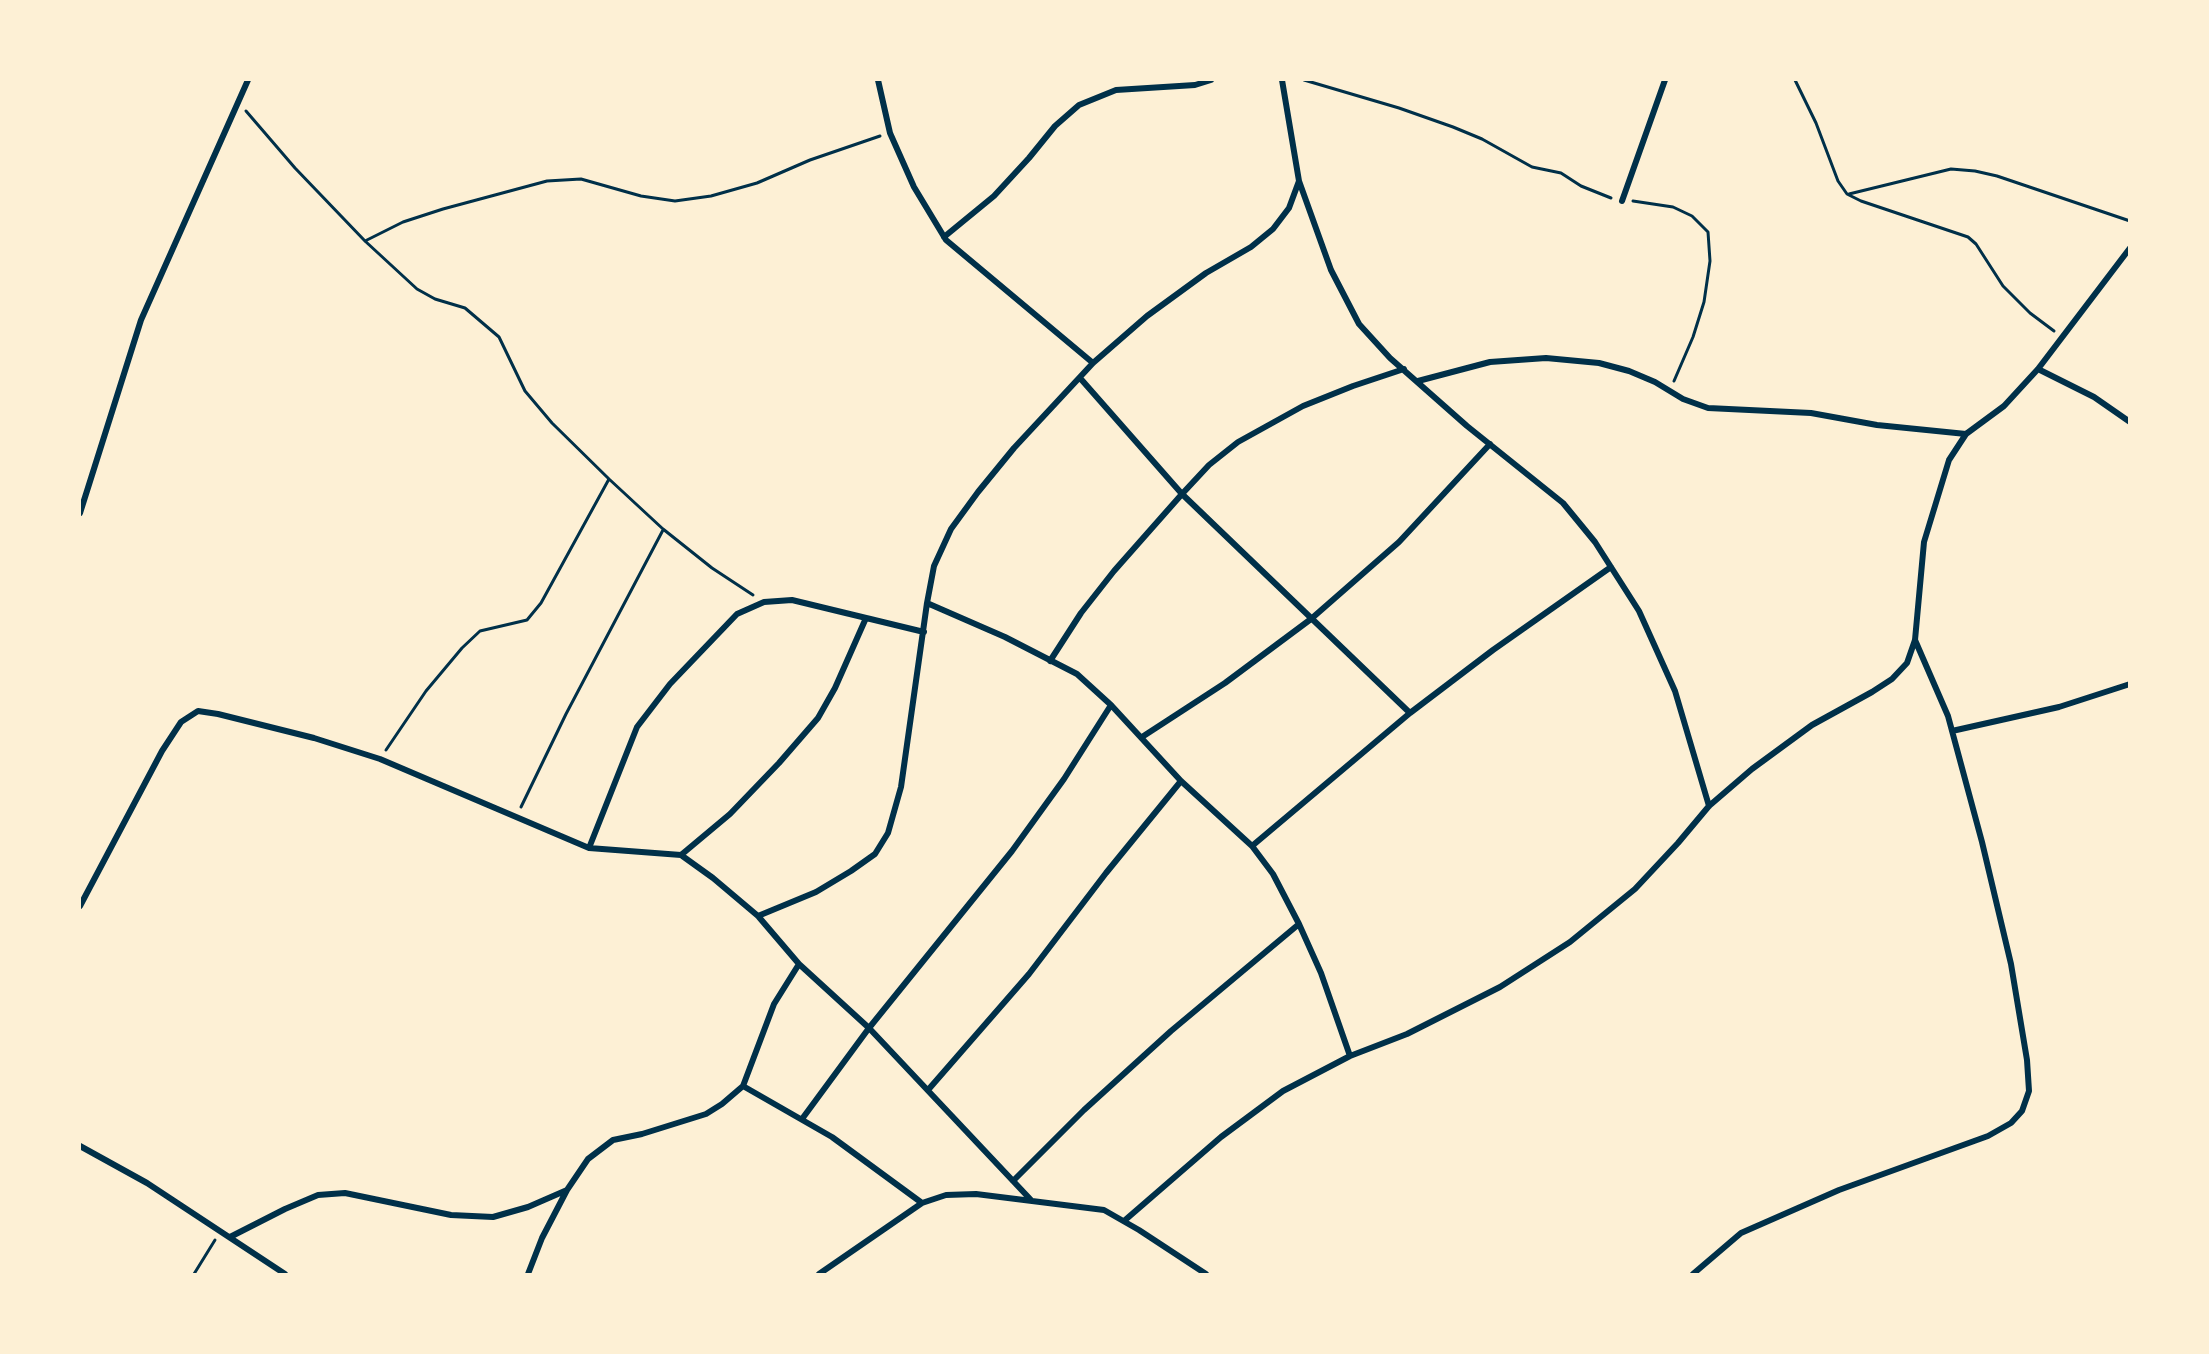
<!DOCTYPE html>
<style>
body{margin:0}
#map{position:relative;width:2209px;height:1354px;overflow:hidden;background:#fdf0d5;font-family:Montserrat,sans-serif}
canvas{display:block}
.frame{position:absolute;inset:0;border:81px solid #fdf0d5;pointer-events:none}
</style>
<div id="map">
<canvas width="2209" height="1354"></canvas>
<div class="frame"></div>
</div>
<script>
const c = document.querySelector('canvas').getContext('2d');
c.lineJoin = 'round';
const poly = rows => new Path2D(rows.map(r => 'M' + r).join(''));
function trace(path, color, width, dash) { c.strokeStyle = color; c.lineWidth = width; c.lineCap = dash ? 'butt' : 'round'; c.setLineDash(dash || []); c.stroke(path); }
trace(poly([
 [1304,80,1399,108,1453,127,1482,139,1532,167,1561,173,1581,186,1611,198],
 [1795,80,1816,123,1838,181,1847,194,1861,201,1968,237,1976,244,2003,286,2030,313,2054,331],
 [246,111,295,168,365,241,417,289,435,299,465,308,499,337,525,391,552,423,609,479,663,529,712,568,753,595],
 [1849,194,1951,169,1975,171,1997,176,2130,221],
 [1633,201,1673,207,1692,216,1708,232,1710,261,1704,302,1693,337,1674,381],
 [365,241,403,222,443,209,547,181,581,179,641,196,675,201,711,196,757,183,810,160,880,136],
 [386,750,426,691,462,648,480,631,527,620,541,603,609,479],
 [521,807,566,714,663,530],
 [194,1274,215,1240]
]), '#003049', 3);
trace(poly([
 [878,80,890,133,914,187,946,240,1093,363],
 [1299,181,1331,270,1359,324,1390,358,1467,426,1563,503,1595,542,1639,611,1675,691,1709,806],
 [1622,201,1665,80],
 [944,237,994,196,1029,158,1055,126,1079,105,1116,90,1195,85,1211,80],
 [2038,369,2094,397,2130,422],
 [1080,378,1182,494,1410,713],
 [1418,381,1490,362,1546,358,1599,363,1629,371,1655,382,1683,399,1708,408,1811,413,1877,425,1966,434],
 [80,513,141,320,248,80],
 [927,603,1005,637,1077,674,1111,705,1181,781,1252,846,1273,874,1299,924,1321,973,1350,1056],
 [1050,661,1081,613,1114,571,1182,494,1209,465,1238,442,1303,406,1353,386,1404,369],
 [1952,731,2059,707,2130,684],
 [1142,737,1225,683,1311,619,1399,542,1490,444],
 [1252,846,1410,713,1493,650,1611,567],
 [589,848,637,727,670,684,737,614,764,602,792,600,924,632],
 [681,855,730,814,779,763,818,718,835,688,866,618],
 [80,906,162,751,181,722,198,711,218,714,314,738,380,759,589,848,681,855,713,878,758,916,799,964,869,1028,1031,1200],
 [758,916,816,892,851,871,875,854,888,833,901,787,927,603,934,566,951,529,978,492,1014,448,1093,363,1147,316,1206,273,1251,247,1273,229,1289,208,1299,181,1282,80],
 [743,1086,832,1137,922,1203],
 [928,1090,1029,974,1106,873,1181,781],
 [802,1119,869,1028,1012,851,1064,779,1111,705],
 [80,1146,147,1183,285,1274],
 [1013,1181,1084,1110,1171,1031,1299,924],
 [1124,1221,1221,1137,1283,1091,1350,1056,1407,1034,1500,987,1570,942,1635,889,1678,843,1709,806,1752,769,1812,725,1872,692,1892,679,1907,663,1915,640,1924,542,1949,460,1966,434,2004,406,2038,369,2130,248],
 [230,1237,285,1209,318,1195,345,1193,451,1215,493,1217,528,1207,567,1190],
 [528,1274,542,1238,567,1190,588,1159,613,1140,642,1134,706,1114,722,1104,743,1086,774,1004,799,964],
 [819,1274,922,1203,946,1195,976,1194,1104,1210,1139,1230,1206,1274],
 [1693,1274,1741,1233,1839,1190,1988,1136,2011,1123,2022,1111,2029,1091,2027,1060,2011,964,1982,842,1948,716,1915,640]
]), '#003049', 6);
</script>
